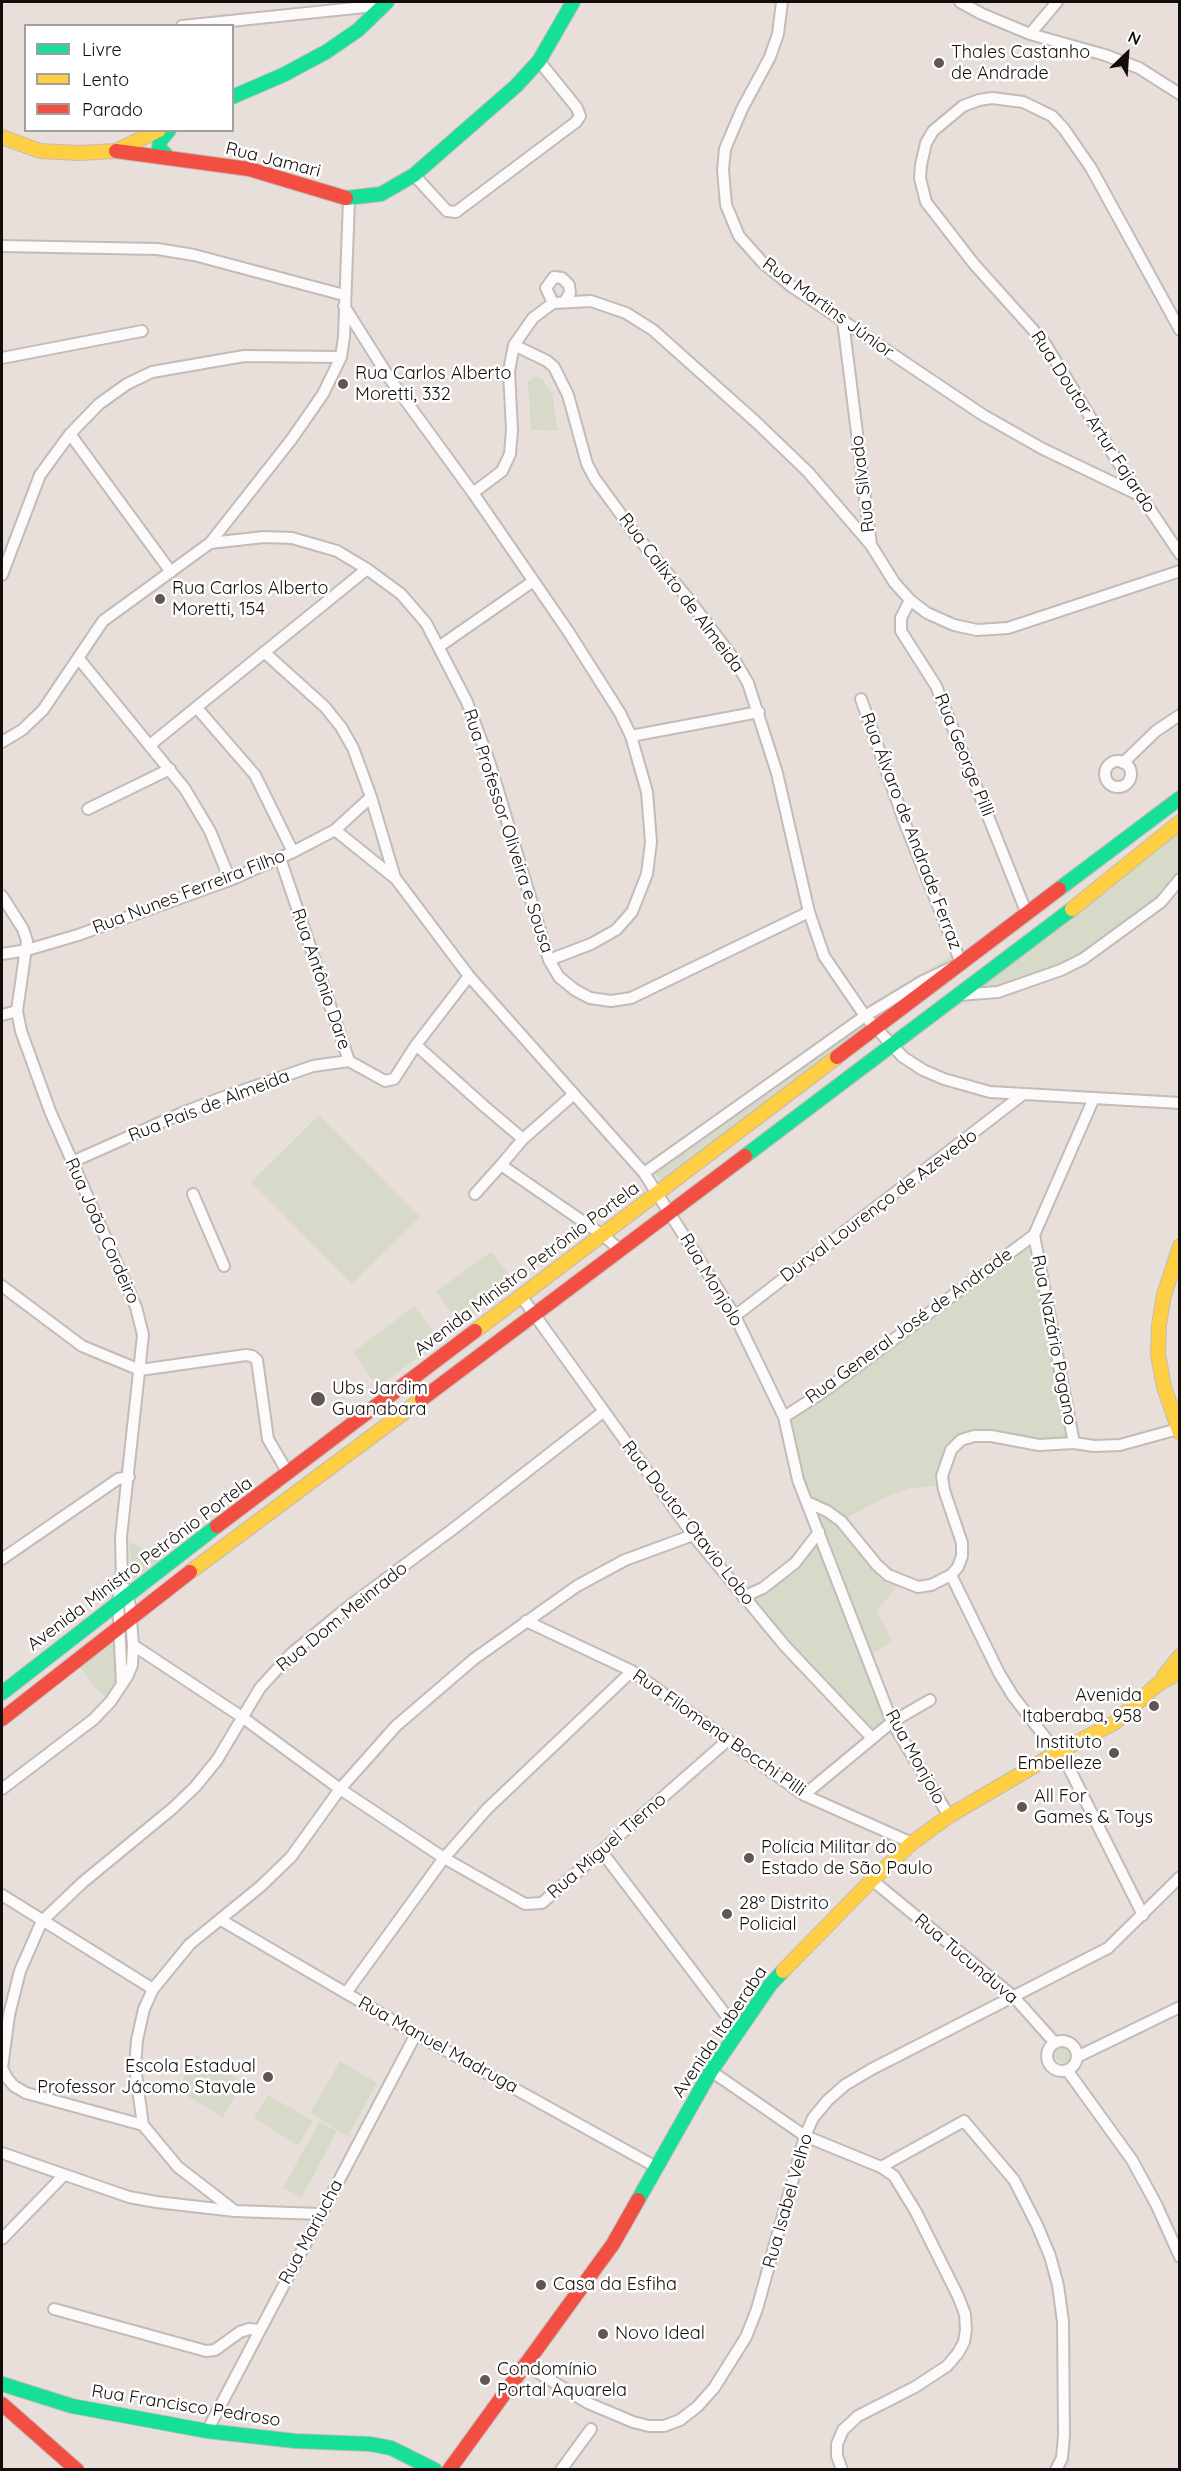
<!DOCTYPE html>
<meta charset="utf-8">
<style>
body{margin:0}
#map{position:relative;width:1181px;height:2471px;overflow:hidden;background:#e8dfdb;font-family:Quicksand,sans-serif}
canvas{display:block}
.frame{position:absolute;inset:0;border:3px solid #130e0b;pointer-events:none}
.legend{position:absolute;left:24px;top:24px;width:210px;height:108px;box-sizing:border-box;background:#fff;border:2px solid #a19f9d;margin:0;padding:8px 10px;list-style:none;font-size:18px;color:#130e0b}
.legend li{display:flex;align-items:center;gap:12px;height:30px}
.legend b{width:30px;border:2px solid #a19f9d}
.north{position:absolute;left:1097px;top:24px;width:60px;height:60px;-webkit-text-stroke:4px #fff;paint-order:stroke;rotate:25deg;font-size:16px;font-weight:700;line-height:24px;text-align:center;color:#130e0b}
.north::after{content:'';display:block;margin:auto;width:21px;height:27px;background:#130e0b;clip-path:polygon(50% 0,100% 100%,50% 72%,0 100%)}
</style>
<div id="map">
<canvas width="1181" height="2471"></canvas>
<div class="frame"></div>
<ul class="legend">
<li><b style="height:8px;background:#16e098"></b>Livre</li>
<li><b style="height:8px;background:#ffcf43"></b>Lento</li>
<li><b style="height:8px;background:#f24e42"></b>Parado</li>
</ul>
<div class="north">N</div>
</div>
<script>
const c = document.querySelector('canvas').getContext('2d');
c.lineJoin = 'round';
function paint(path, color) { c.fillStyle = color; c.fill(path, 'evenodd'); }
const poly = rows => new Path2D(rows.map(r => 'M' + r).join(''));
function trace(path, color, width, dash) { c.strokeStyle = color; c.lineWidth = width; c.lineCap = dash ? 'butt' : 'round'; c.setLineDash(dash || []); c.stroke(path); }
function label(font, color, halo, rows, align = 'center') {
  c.font = font + ' Quicksand,sans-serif'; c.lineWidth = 5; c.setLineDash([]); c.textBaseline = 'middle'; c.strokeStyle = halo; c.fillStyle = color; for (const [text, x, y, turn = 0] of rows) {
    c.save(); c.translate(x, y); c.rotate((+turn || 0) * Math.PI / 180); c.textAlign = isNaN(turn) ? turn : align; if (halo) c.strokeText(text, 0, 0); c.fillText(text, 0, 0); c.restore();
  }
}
paint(poly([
 [536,376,542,379,552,393,558,431,531,430,528,382],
 [1179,822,1179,879,1161,902,1061,970,1020,985,958,995],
 [953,955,961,963,666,1186,650,1169,862,1009],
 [319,1115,420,1217,352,1284,251,1182],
 [1034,1235,1074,1443,974,1437,951,1450,944,1490,935,1486,911,1488,890,1495,841,1521,901,1582,877,1611,892,1641,867,1658,892,1722,871,1737,743,1597,763,1588,819,1532,784,1417],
 [491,1252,516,1283,461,1324,435,1292],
 [414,1306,441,1341,377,1387,353,1352],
 [129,1542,150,1552,164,1559,133,1579],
 [120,1624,122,1668,109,1701,97,1690,75,1660],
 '1054 2053a10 10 0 1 1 20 0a10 10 0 1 1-20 0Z',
 [196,2055,242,2082,223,2117,177,2090],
 [340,2061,377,2083,348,2136,310,2113],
 [268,2095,313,2121,298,2145,254,2118],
 [319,2122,337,2131,302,2197,283,2188]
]), '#d7dac9');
const street = poly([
 [782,2,778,34,770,57,742,109,725,149,723,170,726,205,739,236,763,263,791,286,983,415,1043,449,1141,496],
 [960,2,982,14,1030,34,1105,55,1139,68,1180,94],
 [182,26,384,5],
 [1030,34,1057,2],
 [414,175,447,211,456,212,576,122,580,116,577,108,539,61],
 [2,246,157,249,194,255,344,295],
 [553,303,546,288,554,277,562,278,569,285,570,293,565,301],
 [344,306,390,379,473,493,502,471,510,454,512,430,509,371,514,345,547,361,554,367,568,395,587,464,595,479,636,535,690,601,734,659,748,683,777,773,809,912,824,956,865,1016,903,1057,923,1070,944,1079,990,1092,1180,1103],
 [843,321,871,545,894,582,910,600,927,613,954,625,977,630,1008,628,1180,571],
 [1180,330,1091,168,1064,129,1052,116,1023,102,992,98,979,100,963,106,933,131,926,143,921,165,920,178,926,202,974,264,1044,342,1116,459,1180,554],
 [514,345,533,318,553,303,591,301,626,313,653,330,756,422,808,472,870,544],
 [2,358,142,331],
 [70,434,171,572],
 [473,493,568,631,620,713,631,736,647,792,651,842,647,874,632,912,616,930,591,944,549,960],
 [210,543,264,537,292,538,337,551,367,569,401,594,426,623,467,702,490,764,549,960,559,977,575,990,590,998,611,1001,631,998,809,912],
 [2,575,40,475,70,434,99,404,127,384,152,372,244,356,341,357],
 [910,600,901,618,901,631,936,686,1027,914],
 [440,646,532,582],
 [264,652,325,707,341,727,353,748,371,797,395,878],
 [79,659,185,789,210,831,230,880],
 [197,708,255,775,293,852],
 [631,736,759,712],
 [2,742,22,730,43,710,103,621,210,543,291,440,323,394,341,357,344,337,349,199],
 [150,745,367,569],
 '1105 774a13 13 0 1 1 26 0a13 13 0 1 1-26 0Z',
 [1123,763,1156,731,1180,715],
 [88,809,170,769],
 [335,830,396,879,469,976,644,1173,735,1316,784,1417,798,1480,892,1722,949,1816],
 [280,858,349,1061,385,1081,394,1079,416,1045,469,976],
 [2,896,23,929,27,941,17,1011,21,1031,50,1111,136,1307,143,1335,121,1537,122,1582,118,1601,122,1685],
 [2,954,27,950,78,935,230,880,293,852,335,830,371,797],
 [958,995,998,992,1061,970,1083,959,1161,902,1180,879],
 [2,1015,17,1011],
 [416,1045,484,1106,523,1139,574,1094],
 [72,1162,182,1113,221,1098,313,1066,349,1061],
 [501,1165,523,1139],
 [644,1173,865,1016,923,981,961,963,906,826,861,699],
 [193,1194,224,1266],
 [475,1194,501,1165,604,1236,620,1250],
 [2,1286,82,1346,140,1370,246,1355,252,1356,257,1360,268,1439,288,1473],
 [521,1296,693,1535,785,1646,871,1737],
 [735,1316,1022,1095],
 [784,1417,823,1392,1034,1235],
 [1074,1443,1094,1446,1120,1445,1178,1429],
 [807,1502,827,1511,841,1521,877,1565,888,1575,918,1587,931,1585,951,1575,958,1567,962,1556,962,1543,944,1490,942,1476,951,1450,961,1440,974,1436,991,1436,1039,1445,1074,1443,1034,1235,1094,1098],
 [2,1559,118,1479,129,1477],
 [951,1575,999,1673,1013,1696,1069,1768,1143,1915],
 [743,1597,763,1588,795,1563,819,1532],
 [526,1621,632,1671,804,1795,912,1843],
 [133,1645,242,1717,340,1789,444,1858,525,1904,542,1903,728,1740],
 [2,1789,94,1719,111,1701,128,1675,132,1665,133,1645,130,1606,125,1588],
 [804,1795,892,1722,930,1700],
 [602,1852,738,2031],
 [872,1880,1014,1997,1055,2043],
 [2,1895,153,1989],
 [221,1920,416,2034,656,2167],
 [346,1993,444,1858,487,1809,632,1671],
 '1047 2056a15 15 0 1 1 30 0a15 15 0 1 1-30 0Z',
 [1077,2057,1180,2007],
 [1067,2070,1132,2160,1156,2204,1180,2257],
 [711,2071,805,2136,881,2167,894,2176,916,2212,958,2296,965,2314,966,2330,964,2342,958,2353,947,2366,915,2387,858,2416,843,2430,837,2444,837,2456,842,2470],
 [143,2125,26,2093,14,2086,7,2078,2,2068,9,2015,20,1971,42,1921,82,1883,173,1808,195,1787,217,1760,260,1688,291,1654,348,1607,453,1529,603,1412],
 [2,2153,129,2197,156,2202,235,2211,320,2214],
 [881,2167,964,2121,1014,2180,1037,2225,1050,2256,1058,2285,1063,2322,1064,2436,1062,2458,1056,2470],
 [235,2211,178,2167,143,2125,135,2067,137,2040,144,2009,153,1989,190,1944,261,1886,291,1857,340,1789,396,1726,474,1659,577,1586,625,1560,693,1535],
 [2,2239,64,2175],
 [54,2309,206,2351,215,2350,240,2332,249,2329,260,2330],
 [524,2364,588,2403,633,2422,649,2426,664,2426,680,2420,697,2407,714,2388,746,2337,757,2309,805,2136,813,2118,828,2100,845,2085,872,2069,1108,1948,1180,1877],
 [207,2431,416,2034],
 [561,2470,591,2429]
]);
const fast = poly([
 [232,97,283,75,326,52,358,30,387,2],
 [169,130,160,141,159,148,169,158],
 [346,198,381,194,414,175,516,86,539,61,573,2],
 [1059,889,1180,798],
 [745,1156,1072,909],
 [2,1693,217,1526],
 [638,2200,711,2071,770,1985,783,1971],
 [2,2384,72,2406,207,2431,295,2441,370,2444,391,2448,435,2470]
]);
const slow = poly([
 [2,137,40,151,79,153,116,151,159,130],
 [1072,909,1180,822],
 [1180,1246,1164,1295,1159,1325,1158,1354,1164,1387,1180,1433],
 [475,1331,837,1057],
 [190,1572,422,1399],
 [1164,1676,1180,1656],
 [783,1971,872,1880,912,1843,949,1816,1058,1752,1114,1723,1158,1684,1180,1672]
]);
const jam = poly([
 [116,151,249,169,346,198],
 [837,1057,1059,889],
 [422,1399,745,1156],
 [217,1526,475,1331],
 [2,1719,190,1572],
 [2,2404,77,2470],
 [449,2470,613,2244,638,2200]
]);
trace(street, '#c2bbb8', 14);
trace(fast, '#c2bbb8', 16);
trace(slow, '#c2bbb8', 16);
trace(jam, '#c2bbb8', 16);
trace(street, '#fcfafa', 10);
trace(fast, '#16e098', 14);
trace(slow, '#ffcf43', 14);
trace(jam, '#f24e42', 14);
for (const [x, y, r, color] of [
 [939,63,6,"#5e5754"],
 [343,384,6,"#5e5754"],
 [160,599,6,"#5e5754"],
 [318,1399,8,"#5e5754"],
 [1154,1706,6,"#5e5754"],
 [1114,1753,6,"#5e5754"],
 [1022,1807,6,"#5e5754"],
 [749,1858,6,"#5e5754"],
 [727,1914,6,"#5e5754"],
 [268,2077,6,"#5e5754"],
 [541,2285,6,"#5e5754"],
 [603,2334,6,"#5e5754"],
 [485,2380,6,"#5e5754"]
]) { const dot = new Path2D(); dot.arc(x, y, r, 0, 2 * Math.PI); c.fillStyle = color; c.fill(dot); trace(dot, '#fff', 2); }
label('18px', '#130e0b', '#fff', [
 ["Thales Castanho",951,53],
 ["de Andrade",951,74],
 ["Rua Carlos Alberto",355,374],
 ["Moretti, 332",355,395],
 ["Rua Carlos Alberto",172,589],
 ["Moretti, 154",172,610],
 ["Ubs Jardim",332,1389],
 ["Guanabara",332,1410],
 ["Avenida",1142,1696,"right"],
 ["Itaberaba, 958",1142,1717,"right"],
 ["Instituto",1102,1743,"right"],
 ["Embelleze",1102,1764,"right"],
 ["All For",1034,1797],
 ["Games & Toys",1034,1818],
 ["Polícia Militar do",761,1848],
 ["Estado de São Paulo",761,1869],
 ["28º Distrito",739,1904],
 ["Policial",739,1925],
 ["Escola Estadual",256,2067,"right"],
 ["Professor Jácomo Stavale",256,2088,"right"],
 ["Casa da Esfiha",553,2285],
 ["Novo Ideal",615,2334],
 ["Condomínio",497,2370],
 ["Portal Aquarela",497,2391]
], 'left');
label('18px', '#130e0b', '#fff', [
 ["Rua Jamari",273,160,14],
 ["Rua Martins Júnior",828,308,36],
 ["Rua Doutor Artur Fajardo",1093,422,57],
 ["Rua Silvado",863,484,-97],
 ["Rua Calixto de Almeida",681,593,53],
 ["Rua George Pilli",964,755,68],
 ["Rua Professor Oliveira e Sousa",508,831,72],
 ["Rua Álvaro de Andrade Ferraz",911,831,69],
 ["Rua Nunes Ferreira Filho",189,892,-21],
 ["Rua Antônio Dare",321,979,71],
 ["Rua Pais de Almeida",209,1106,-21],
 ["Durval Lourenço de Azevedo",879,1206,-37],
 ["Rua João Cordeiro",102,1231,66],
 ["Avenida Ministro Petrônio Portela",527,1269,-37],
 ["Rua Monjolo",711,1280,59],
 ["Rua General José de Andrade",909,1326,-36],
 ["Rua Nazário Pagano",1054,1340,79],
 ["Rua Doutor Otavio Lobo",688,1523,52],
 ["Avenida Ministro Petrônio Portela",140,1564,-37],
 ["Rua Dom Meinrado",342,1617,-39],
 ["Rua Filomena Bocchi Pilli",719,1733,35],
 ["Rua Monjolo",915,1757,61],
 ["Rua Miguel Tierno",607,1846,-41],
 ["Rua Tucunduva",966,1959,40],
 ["Avenida Itaberaba",720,2032,-56],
 ["Rua Manuel Madruga",438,2045,29],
 ["Rua Isabel Velho",788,2201,-74],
 ["Rua Mariucha",311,2232,-62],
 ["Rua Francisco Pedroso",186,2406,9]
]);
</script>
